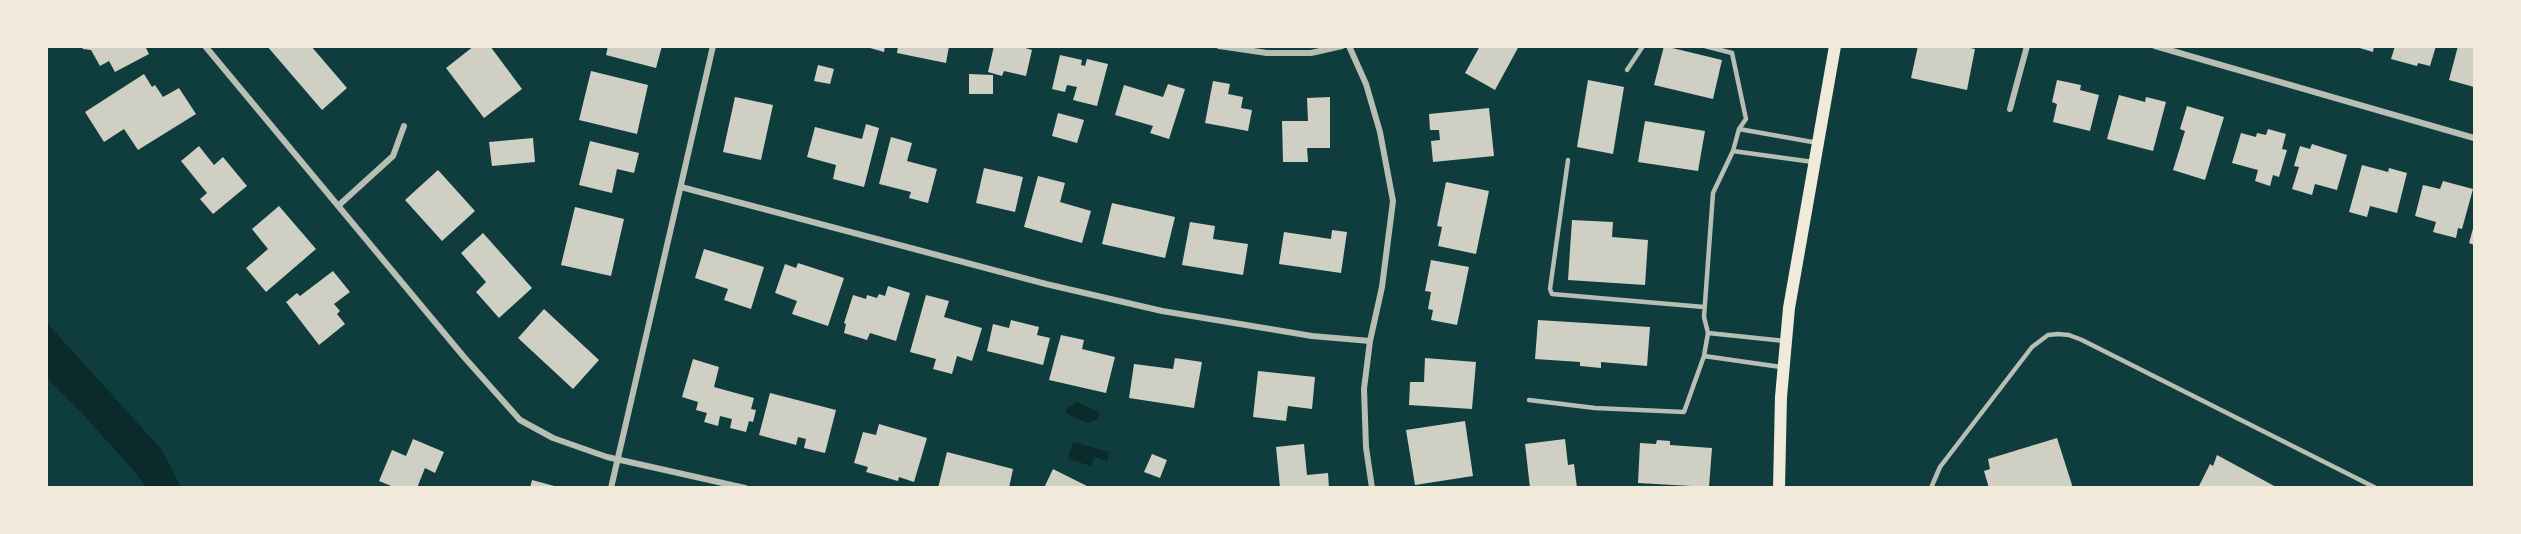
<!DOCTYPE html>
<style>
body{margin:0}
#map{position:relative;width:2521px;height:534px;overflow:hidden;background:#0f3d3e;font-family:"Archivo Narrow",sans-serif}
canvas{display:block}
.frame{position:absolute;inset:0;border:48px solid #f1e9da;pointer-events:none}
</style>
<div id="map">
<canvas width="2521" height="534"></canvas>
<div class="frame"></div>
</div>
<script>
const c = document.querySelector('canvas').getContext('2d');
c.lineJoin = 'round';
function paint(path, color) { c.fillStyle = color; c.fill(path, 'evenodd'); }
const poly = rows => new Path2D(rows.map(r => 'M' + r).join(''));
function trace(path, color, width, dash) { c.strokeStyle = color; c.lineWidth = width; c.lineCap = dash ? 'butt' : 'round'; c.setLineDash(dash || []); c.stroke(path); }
paint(poly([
 [46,322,162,450,181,487,146,487,135,472,80,411,47,378],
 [1077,402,1097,411,1100,414,1098,419,1088,423,1069,415,1066,412,1067,408],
 [1073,442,1109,452,1107,461,1094,457,1091,466,1068,459]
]), '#0a2a2b');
paint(poly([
 [82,46,145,46,149,54,115,72,109,61,100,66,91,50,83,49],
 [267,46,311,46,347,88,322,110],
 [474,46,490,46,522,89,484,118,446,68],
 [608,46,662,46,656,68,606,55],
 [863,46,885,46,884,52],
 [898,46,949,46,946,63,897,53],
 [994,46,1019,46,1032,50,1026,76,1004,71,1002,76,988,72],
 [1480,46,1519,46,1495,90,1465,73],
 [1664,46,1722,60,1713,99,1654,85],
 [1918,46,1961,46,1975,49,1967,90,1911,78],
 [2353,46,2374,46,2373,52],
 [2395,46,2436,46,2430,66,2418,63,2417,66,2391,59],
 [2458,46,2474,46,2474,87,2449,80],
 [1060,55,1082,60,1081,65,1085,66,1087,59,1108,64,1097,106,1073,100,1077,87,1067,85,1065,92,1052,89],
 [818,65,834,69,830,84,814,81],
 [591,71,648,85,637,134,579,120],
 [144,74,152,87,155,85,163,97,179,88,196,114,138,150,124,129,104,142,85,112],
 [969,74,993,75,993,94,969,94],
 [1588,80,1624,87,1613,154,1577,147],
 [2057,80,2081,85,2080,90,2099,95,2090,131,2053,122,2057,104,2052,102],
 [1213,81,1230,84,1228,94,1243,97,1241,108,1252,110,1248,131,1205,123],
 [1168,84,1185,89,1169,139,1150,133,1153,126,1115,115,1124,85,1163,97],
 [2119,95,2145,102,2146,97,2166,102,2153,151,2107,139],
 [735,97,773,105,761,160,723,152],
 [1330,97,1330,148,1307,148,1308,162,1283,162,1282,121,1308,121,1307,98],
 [2187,106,2224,117,2205,180,2173,170,2185,131,2180,129],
 [1489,108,1494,156,1433,162,1431,141,1440,140,1439,130,1430,130,1429,114],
 [1058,113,1084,120,1077,143,1052,136],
 [1645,121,1705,131,1698,171,1638,162],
 [866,124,879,128,864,187,833,179,836,165,807,157,815,127,862,139],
 [2268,129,2286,134,2282,149,2287,150,2279,177,2273,175,2270,186,2255,181,2258,170,2232,163,2241,133,2256,137,2257,133,2266,135],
 [891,137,912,143,907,161,937,169,928,203,909,198,911,192,879,184],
 [533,138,535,162,492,166,489,142],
 [590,141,639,153,634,173,617,169,612,193,579,185],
 [2312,144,2347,155,2337,190,2315,184,2312,195,2292,189,2299,167,2294,166,2300,146,2310,149],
 [199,146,214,165,223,157,247,186,213,214,200,199,207,193,181,161],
 [2362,165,2388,172,2389,168,2407,173,2397,213,2370,206,2367,217,2349,212],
 [984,168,1023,177,1015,212,976,203],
 [438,170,475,211,442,241,405,200],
 [1038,176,1065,183,1060,202,1091,211,1082,243,1024,227],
 [2443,181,2473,189,2462,229,2458,228,2456,238,2433,232,2436,222,2415,216,2423,185,2440,189],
 [1446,182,1489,191,1476,254,1438,246,1442,227,1437,226],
 [1112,203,1175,217,1165,258,1102,244],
 [279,206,316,249,266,292,246,268,268,249,252,229],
 [575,207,624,219,611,276,561,265],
 [1572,220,1613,222,1612,237,1648,240,1645,285,1568,280],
 [1190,222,1215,226,1213,239,1248,244,1243,275,1182,265],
 [2474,225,2474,245,2469,243],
 [1332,230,1347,232,1341,273,1279,264,1284,232,1331,239],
 [483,233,532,288,499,318,476,292,486,282,461,253],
 [704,249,764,267,751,309,724,300,728,289,695,278],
 [1431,260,1469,267,1457,325,1431,320,1433,310,1428,309,1431,292,1425,291],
 [798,263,844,278,828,326,792,314,797,301,775,293,785,264,796,268],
 [333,271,350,292,334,304,340,311,337,314,345,324,319,345,286,302,297,293,300,296],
 [888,286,910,293,896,341,870,333,867,340,844,333,846,324,844,323,853,295,866,299,867,295,877,298,879,294,885,296],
 [926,295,949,301,944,317,982,328,972,361,957,356,952,374,933,369,936,359,910,352],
 [544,309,599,360,573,389,518,338],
 [1011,320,1039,327,1037,335,1050,338,1043,365,987,351,993,324,1009,328],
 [1538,320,1650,327,1647,366,1601,362,1601,368,1580,366,1580,362,1535,359],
 [1061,335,1084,340,1082,349,1115,357,1106,393,1049,380],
 [1175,358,1202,362,1194,408,1129,398,1134,364,1173,369],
 [1425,358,1476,362,1472,409,1409,405,1410,382,1424,382],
 [693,359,719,367,714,387,754,398,751,409,756,410,753,422,749,421,746,432,730,428,732,419,720,416,718,426,704,422,707,413,696,410,698,402,682,397],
 [1258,371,1315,377,1312,409,1288,406,1286,421,1253,417],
 [770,393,836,410,825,453,804,448,806,439,798,437,796,445,759,435],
 [1465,421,1473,476,1415,485,1406,430],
 [879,424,927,438,914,482,899,477,898,481,866,472,868,467,854,463,863,432,876,435],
 [2057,438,2073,488,1989,488,1984,471,1990,469,1988,459],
 [413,439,444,452,435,473,425,468,417,488,396,488,379,481,392,450,406,456],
 [1565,439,1568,465,1574,464,1577,488,1530,488,1525,444],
 [1657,440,1670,441,1670,445,1712,448,1709,487,1638,483,1640,443,1656,444],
 [1304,444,1307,475,1328,473,1329,488,1280,488,1276,447],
 [947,452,1013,469,1009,488,938,488],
 [1152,454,1167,460,1160,478,1144,472],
 [2217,455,2278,488,2198,488,2210,464,2213,466],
 [1053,469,1091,488,1044,488],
 [532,480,558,487,558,488,530,488]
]), '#cfcfc3');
trace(poly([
 [1627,70,1643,46],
 [1739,129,1818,143],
 [1733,151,1813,162],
 [1568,160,1550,289,1552,294,1704,307],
 [1708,333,1785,341],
 [1704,356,1781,367],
 [1529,400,1595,408,1684,412,1704,356,1708,333,1704,317,1713,193,1733,151,1739,129,1746,119,1732,53,1705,46],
 [1931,488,1940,467,2032,347,2048,335,2058,334,2069,335,2082,340,2376,488]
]), '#b8beb3', 4.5);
trace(poly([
 [205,46,464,357,520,420,553,438,607,457,745,488],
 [1219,46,1267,53,1311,53,1342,46],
 [1349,46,1366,84,1380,132,1393,201,1382,287,1370,341,1364,389,1366,447,1372,488],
 [2155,46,2474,138],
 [2010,109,2027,46],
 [681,187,1046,284,1162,311,1312,336,1370,341],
 [338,206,393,156,404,126],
 [611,488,713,46]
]), '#b8beb3', 6);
trace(poly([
 [1779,488,1781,397,1789,308,1835,46]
]), '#f1e9da', 12);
</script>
